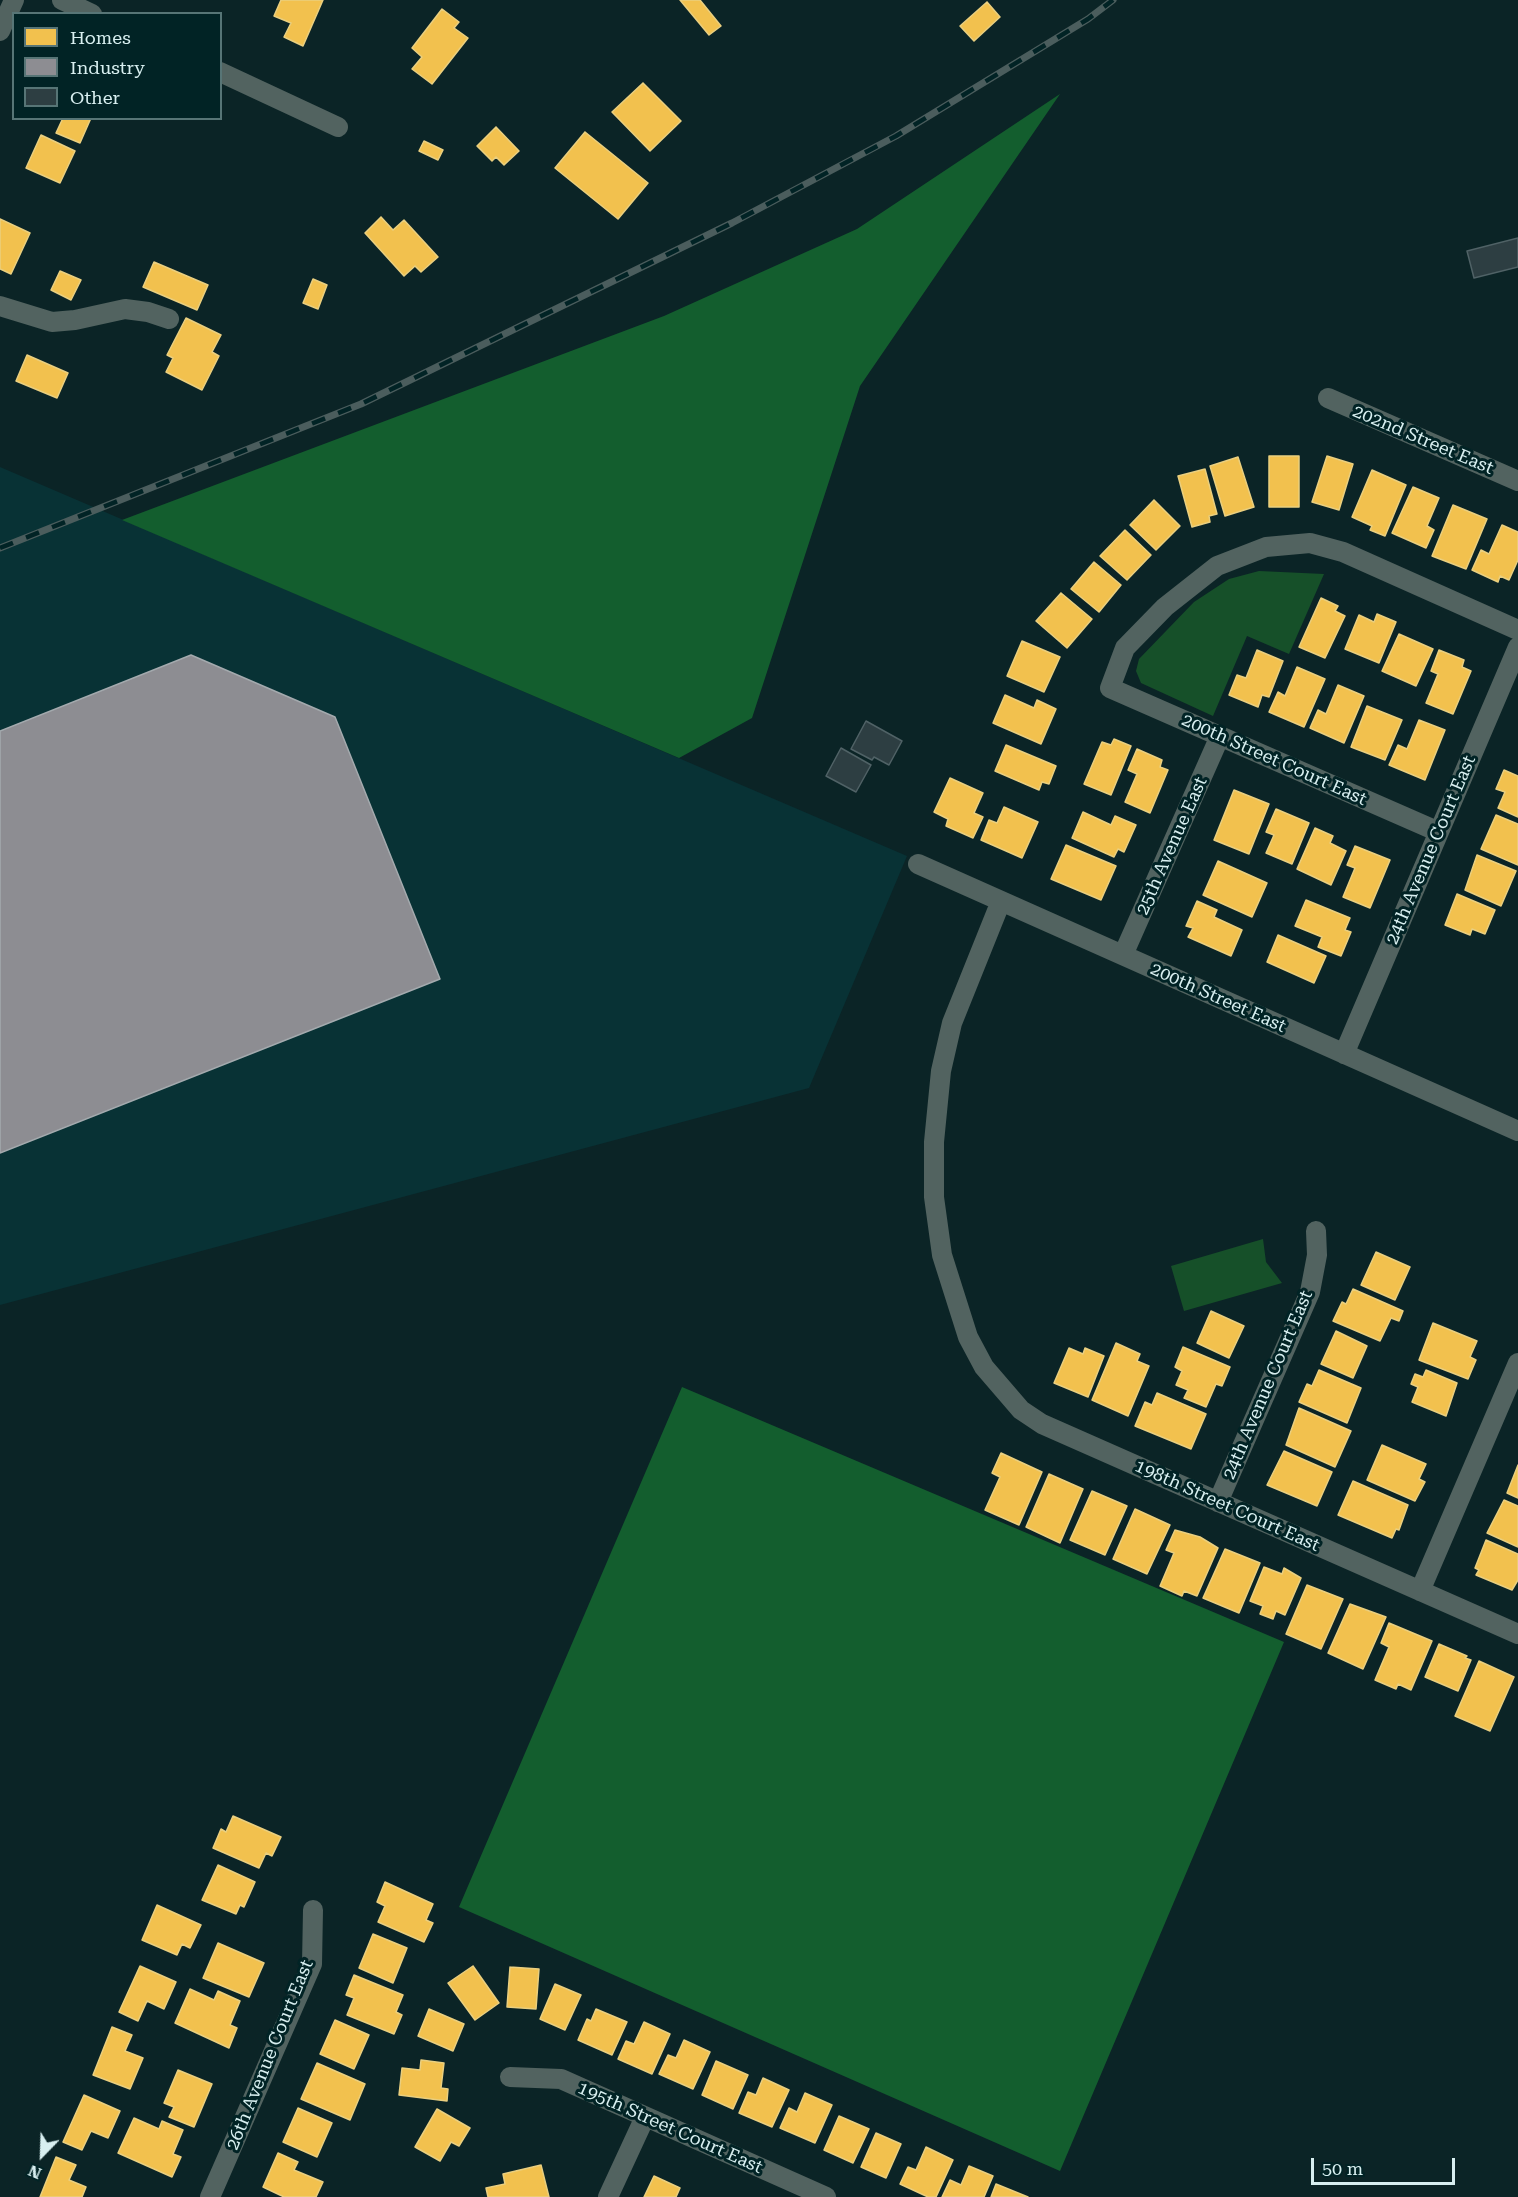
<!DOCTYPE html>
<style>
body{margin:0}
#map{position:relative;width:1518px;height:2197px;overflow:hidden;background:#0b2426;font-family:"Roboto Serif",serif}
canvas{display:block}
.legend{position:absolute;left:12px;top:12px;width:210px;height:108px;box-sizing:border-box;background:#012325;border:2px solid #577576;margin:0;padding:8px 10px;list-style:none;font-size:18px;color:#d8eff0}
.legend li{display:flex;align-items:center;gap:12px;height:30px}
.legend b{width:30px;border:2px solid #577576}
.north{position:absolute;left:12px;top:2125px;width:60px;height:60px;-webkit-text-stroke:4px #012325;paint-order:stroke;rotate:203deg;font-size:16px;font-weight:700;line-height:24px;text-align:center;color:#d8eff0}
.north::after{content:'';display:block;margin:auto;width:21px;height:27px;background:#d8eff0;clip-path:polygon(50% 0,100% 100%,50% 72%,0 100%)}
.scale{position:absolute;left:1311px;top:2158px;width:144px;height:27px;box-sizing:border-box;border:3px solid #d8eff0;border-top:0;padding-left:8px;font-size:18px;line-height:21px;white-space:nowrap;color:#d8eff0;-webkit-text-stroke:4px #012325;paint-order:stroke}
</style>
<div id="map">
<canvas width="1518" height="2197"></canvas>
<ul class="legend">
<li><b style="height:16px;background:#f2c14e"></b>Homes</li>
<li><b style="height:16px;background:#8d8d92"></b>Industry</li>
<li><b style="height:16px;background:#2d3e42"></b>Other</li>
</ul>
<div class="north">N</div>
<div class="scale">50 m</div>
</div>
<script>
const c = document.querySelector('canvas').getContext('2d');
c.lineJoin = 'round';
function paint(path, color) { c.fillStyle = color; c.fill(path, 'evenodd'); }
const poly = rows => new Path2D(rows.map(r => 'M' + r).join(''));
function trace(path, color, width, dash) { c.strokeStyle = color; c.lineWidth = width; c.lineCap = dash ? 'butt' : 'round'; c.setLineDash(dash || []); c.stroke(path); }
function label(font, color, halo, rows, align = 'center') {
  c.font = font + ' "Roboto Serif",serif'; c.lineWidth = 6; c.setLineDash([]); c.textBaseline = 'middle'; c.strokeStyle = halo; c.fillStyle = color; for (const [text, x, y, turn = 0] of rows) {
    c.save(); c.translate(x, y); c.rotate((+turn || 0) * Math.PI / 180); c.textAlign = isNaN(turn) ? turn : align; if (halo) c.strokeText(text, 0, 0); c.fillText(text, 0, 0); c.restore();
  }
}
paint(poly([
 [0,467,907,856,809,1088,0,1305]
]), '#083235');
paint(poly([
 [1259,571,1324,574,1289,654,1247,636,1213,716,1141,683,1136,671,1139,659,1194,602,1229,579],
 [1263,1239,1266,1262,1282,1283,1184,1311,1171,1266]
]), '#165029');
paint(poly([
 [1060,94,860,386,752,718,679,758,122,520,664,316,857,229],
 [682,1387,1284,1642,1060,2171,459,1907]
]), '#135e2e');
const homes = poly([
 [281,0,323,0,303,46,284,37,291,23,274,16,281,0],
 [680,0,700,0,721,26,709,35,680,0],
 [987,2,1000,17,974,41,960,26,987,2],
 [442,9,459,22,454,28,468,38,432,84,412,69,422,57,412,48,442,9],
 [643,83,681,121,650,151,612,112,643,83],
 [63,118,91,118,80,143,56,133,63,118],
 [496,127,519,151,504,165,496,157,492,161,477,146,496,127],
 [585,132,648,183,618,219,555,168,585,132],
 [41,135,75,151,60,183,26,168,41,135],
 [424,141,443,150,438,160,419,151,424,141],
 [381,217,393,230,404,220,438,257,421,272,415,266,404,276,365,233,381,217],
 [0,219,30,233,11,274,0,269,0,219],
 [154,262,208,285,197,310,143,287,154,262],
 [60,271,81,280,71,300,51,290,60,271],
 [313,279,327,285,318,309,303,303,313,279],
 [186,318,221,335,212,352,219,356,202,390,166,372,173,358,167,355,186,318],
 [27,355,68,373,57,398,16,381,27,355],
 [1269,456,1299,456,1299,507,1269,507,1269,456],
 [1327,456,1353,464,1339,510,1312,502,1327,456],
 [1238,457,1254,507,1225,516,1210,466,1238,457],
 [1205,469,1217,514,1209,516,1210,522,1192,527,1178,476,1205,469],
 [1372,470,1406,485,1385,536,1370,530,1372,526,1352,517,1372,470],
 [1413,487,1439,498,1427,526,1434,530,1426,548,1392,533,1413,487],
 [1154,500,1180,526,1156,550,1130,525,1154,500],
 [1453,505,1487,519,1466,569,1432,556,1453,505],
 [1502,525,1518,532,1518,560,1509,580,1500,576,1498,582,1472,570,1481,550,1489,554,1502,525],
 [1125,530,1151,555,1127,580,1100,556,1125,530],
 [1094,562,1121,585,1099,612,1071,589,1094,562],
 [1061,593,1092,619,1067,648,1036,621,1061,593],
 [1321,598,1338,606,1335,611,1345,616,1325,658,1299,647,1321,598],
 [1377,614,1396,622,1379,663,1345,649,1359,615,1374,622,1377,614],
 [1399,634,1433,649,1416,686,1382,671,1399,634],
 [1022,641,1060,657,1044,692,1007,676,1022,641],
 [1257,650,1283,661,1269,697,1262,695,1258,707,1229,695,1237,675,1246,678,1257,650],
 [1439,650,1464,660,1462,667,1471,671,1453,714,1426,703,1438,674,1431,671,1439,650],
 [1297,667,1325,679,1304,727,1269,712,1278,692,1285,696,1297,667],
 [1338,685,1364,696,1344,743,1310,728,1318,710,1326,714,1338,685],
 [1005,695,1034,708,1037,700,1056,709,1041,744,993,723,1005,695],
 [1367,706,1402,720,1385,760,1351,747,1367,706],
 [1419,720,1445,730,1425,780,1389,765,1398,745,1407,749,1419,720],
 [1114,739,1131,746,1111,795,1084,784,1102,742,1111,745,1114,739],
 [1006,745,1056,766,1049,784,1042,782,1039,790,995,771,1006,745],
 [1137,749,1162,760,1160,767,1168,770,1150,813,1125,802,1137,774,1128,770,1137,749],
 [1504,770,1518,776,1518,817,1498,808,1505,792,1496,789,1504,770],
 [950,778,983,793,974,813,983,817,973,838,946,826,948,819,934,812,950,778],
 [1234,790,1269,804,1249,854,1214,840,1234,790],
 [1004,807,1038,822,1022,858,981,840,989,820,997,823,1004,807],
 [1276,809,1309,823,1292,864,1266,853,1274,835,1266,832,1276,809],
 [1083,812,1111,825,1115,816,1136,825,1124,852,1118,849,1114,857,1072,838,1083,812],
 [1496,815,1518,824,1518,865,1481,849,1496,815],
 [1315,828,1333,836,1330,843,1346,851,1331,885,1297,869,1315,828],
 [1066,845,1116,866,1101,900,1051,879,1066,845],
 [1355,846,1390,860,1370,908,1343,897,1355,868,1347,865,1355,846],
 [1477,855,1516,871,1501,906,1465,890,1477,855],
 [1218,861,1267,883,1252,917,1203,895,1218,861],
 [1457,894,1495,910,1485,934,1472,929,1470,935,1445,925,1457,894],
 [1306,900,1350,918,1345,930,1351,932,1341,956,1318,947,1322,937,1295,926,1306,900],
 [1197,901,1217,910,1214,917,1242,930,1231,956,1188,937,1193,928,1186,926,1197,901],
 [1278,935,1326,956,1314,983,1267,962,1278,935],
 [1376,1252,1410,1267,1395,1300,1361,1285,1376,1252],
 [1353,1289,1403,1311,1399,1321,1391,1318,1380,1341,1333,1321,1342,1302,1346,1304,1353,1289],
 [1211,1311,1244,1326,1229,1358,1197,1343,1211,1311],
 [1433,1323,1477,1341,1470,1357,1476,1360,1468,1379,1419,1360,1433,1323],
 [1336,1331,1367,1346,1353,1378,1321,1364,1336,1331],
 [1116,1343,1140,1354,1137,1361,1149,1366,1128,1416,1092,1400,1116,1343],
 [1183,1347,1230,1367,1222,1386,1216,1384,1206,1407,1184,1398,1188,1390,1176,1385,1182,1371,1175,1367,1183,1347],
 [1069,1348,1083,1354,1085,1348,1104,1356,1088,1397,1054,1383,1069,1348],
 [1319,1370,1361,1388,1347,1423,1299,1402,1307,1384,1312,1386,1319,1370],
 [1426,1370,1457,1383,1446,1416,1412,1402,1418,1387,1411,1384,1415,1374,1423,1377,1426,1370],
 [1157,1393,1206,1414,1191,1449,1135,1426,1145,1402,1152,1405,1157,1393],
 [1299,1408,1351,1431,1335,1467,1286,1445,1299,1408],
 [1382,1445,1426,1464,1419,1479,1425,1482,1415,1501,1367,1480,1382,1445],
 [1284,1451,1332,1472,1317,1506,1267,1485,1284,1451],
 [1001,1453,1042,1472,1019,1525,985,1510,1000,1477,992,1473,1001,1453],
 [1518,1465,1518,1498,1507,1493,1518,1465],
 [1049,1474,1083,1489,1060,1543,1026,1527,1049,1474],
 [1353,1481,1408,1505,1399,1530,1396,1529,1392,1538,1338,1515,1353,1481],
 [1092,1491,1127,1506,1105,1555,1070,1540,1092,1491],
 [1504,1500,1518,1506,1518,1547,1487,1533,1504,1500],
 [1135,1509,1170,1525,1147,1574,1113,1559,1135,1509],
 [1175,1530,1200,1537,1218,1548,1197,1596,1184,1591,1182,1596,1160,1586,1174,1553,1166,1550,1175,1530],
 [1486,1540,1518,1554,1518,1580,1512,1590,1476,1575,1479,1570,1475,1568,1486,1540],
 [1225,1549,1260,1563,1239,1613,1203,1598,1225,1549],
 [1264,1567,1282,1574,1284,1568,1301,1578,1285,1615,1276,1611,1273,1619,1260,1614,1263,1606,1250,1601,1264,1567],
 [1307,1585,1343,1599,1321,1649,1286,1634,1307,1585],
 [1350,1604,1386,1617,1363,1669,1328,1653,1350,1604],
 [1389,1623,1432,1641,1411,1690,1398,1684,1396,1689,1375,1680,1389,1647,1381,1643,1389,1623],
 [1439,1644,1467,1656,1465,1658,1471,1660,1458,1691,1425,1677,1439,1644],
 [1479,1661,1514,1677,1490,1731,1455,1716,1479,1661],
 [233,1816,281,1837,272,1856,266,1853,259,1868,213,1848,221,1829,226,1832,233,1816],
 [218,1865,255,1882,244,1907,240,1905,236,1914,202,1900,218,1865],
 [385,1882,433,1904,426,1920,433,1923,424,1942,378,1922,385,1906,377,1902,385,1882],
 [157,1905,201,1925,190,1948,182,1944,177,1955,142,1940,157,1905],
 [373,1934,407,1948,393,1983,359,1968,373,1934],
 [218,1943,264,1963,249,1997,203,1978,218,1943],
 [140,1966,176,1982,164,2009,147,2001,138,2021,119,2012,140,1966],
 [473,1966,499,2003,475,2020,448,1983,473,1966],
 [510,1967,539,1969,536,2009,507,2007,510,1967],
 [354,1975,403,1995,396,2012,402,2015,394,2034,347,2015,354,1998,346,1995,354,1975],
 [555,1984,581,1995,565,2030,540,2019,555,1984],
 [190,1989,214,2000,218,1991,240,2001,230,2025,237,2028,229,2048,175,2023,190,1989],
 [429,2009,464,2024,453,2051,418,2036,429,2009],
 [596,2009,627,2022,612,2055,578,2040,587,2019,591,2021,596,2009],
 [335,2020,369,2035,354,2069,320,2054,335,2020],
 [644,2022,670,2034,652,2074,618,2059,626,2041,634,2044,644,2022],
 [112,2027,132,2035,125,2051,143,2058,130,2089,93,2075,112,2027],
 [684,2040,710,2052,693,2089,659,2074,668,2055,676,2058,684,2040],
 [421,2060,444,2063,441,2088,448,2089,447,2101,399,2095,402,2068,420,2070,421,2060],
 [716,2061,748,2075,733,2109,702,2095,716,2061],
 [317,2063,365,2084,350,2120,301,2099,317,2063],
 [178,2070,212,2084,194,2127,169,2117,174,2107,164,2103,178,2070],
 [763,2078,789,2090,772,2127,739,2113,748,2092,756,2095,763,2078],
 [805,2093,832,2105,815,2143,780,2128,789,2108,797,2112,805,2093],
 [84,2095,120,2111,108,2138,91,2131,82,2150,63,2142,84,2095],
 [298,2108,332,2123,317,2157,283,2142,298,2108],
 [437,2109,470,2128,459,2146,451,2142,440,2161,415,2147,437,2109],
 [839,2116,869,2129,853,2163,824,2150,839,2116],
 [134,2118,159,2129,162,2121,183,2130,173,2154,181,2157,172,2177,118,2153,134,2118],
 [876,2133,901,2144,886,2178,861,2167,876,2133],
 [926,2147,953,2160,936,2197,928,2197,900,2184,908,2167,916,2170,926,2147],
 [278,2153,298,2162,294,2170,323,2182,316,2197,284,2197,263,2187,278,2153],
 [56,2157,76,2165,69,2180,86,2187,82,2197,40,2197,56,2157],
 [541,2165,549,2197,488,2197,486,2188,505,2184,503,2174,541,2165],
 [969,2166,993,2176,984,2197,942,2197,950,2180,961,2185,969,2166],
 [654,2176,680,2188,676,2197,644,2197,654,2176],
 [996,2184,1028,2197,991,2197,996,2184]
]);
paint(homes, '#f2c14e');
trace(homes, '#eacf7f', 1.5);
const industry = poly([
 [191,655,335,717,440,979,0,1153,0,731,191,655]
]);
paint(industry, '#8d8d92');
trace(industry, '#a4aaae', 1.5);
const building = poly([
 [1518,238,1518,267,1474,278,1467,251,1518,238],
 [866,721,902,741,889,765,874,757,872,760,851,749,866,721],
 [841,748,871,765,856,792,826,776,841,748]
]);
paint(building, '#2d3e42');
trace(building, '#506266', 1.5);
trace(poly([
 [62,0,92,14],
 [0,31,14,0],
 [220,72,338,127],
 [0,306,52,322,75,320,125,309,148,312,169,319],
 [1328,398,1518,481],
 [1439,832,1110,688,1125,648,1165,607,1217,566,1266,547,1310,543,1343,552,1518,630],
 [918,864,1518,1131],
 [1001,901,952,1023,941,1071,934,1142,934,1197,942,1255,968,1337,984,1367,1021,1410,1042,1424,1518,1634],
 [1123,955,1220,736],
 [1344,1054,1518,647],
 [1218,1502,1310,1292,1317,1255,1316,1231],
 [1420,1591,1518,1363],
 [510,2077,561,2079,826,2197],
 [210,2197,312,1964,313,1910],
 [608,2197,645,2117]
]), '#526360', 20);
const rail = poly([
 [0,548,361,404,732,223,896,136,1088,19,1113,0]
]);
trace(rail, '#4b5d5d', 7);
trace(rail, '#012325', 4.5, [14]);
label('18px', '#d8eff0', '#012325', [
 ["202nd Street East",1423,440,23],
 ["200th Street Court East",1274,760,24],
 ["25th Avenue East",1172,846,-66],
 ["24th Avenue Court East",1431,850,-67],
 ["200th Street East",1218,998,24],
 ["24th Avenue Court East",1268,1385,-67],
 ["198th Street Court East",1227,1506,24],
 ["26th Avenue Court East",270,2055,-68],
 ["195th Street Court East",670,2128,24]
]);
</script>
